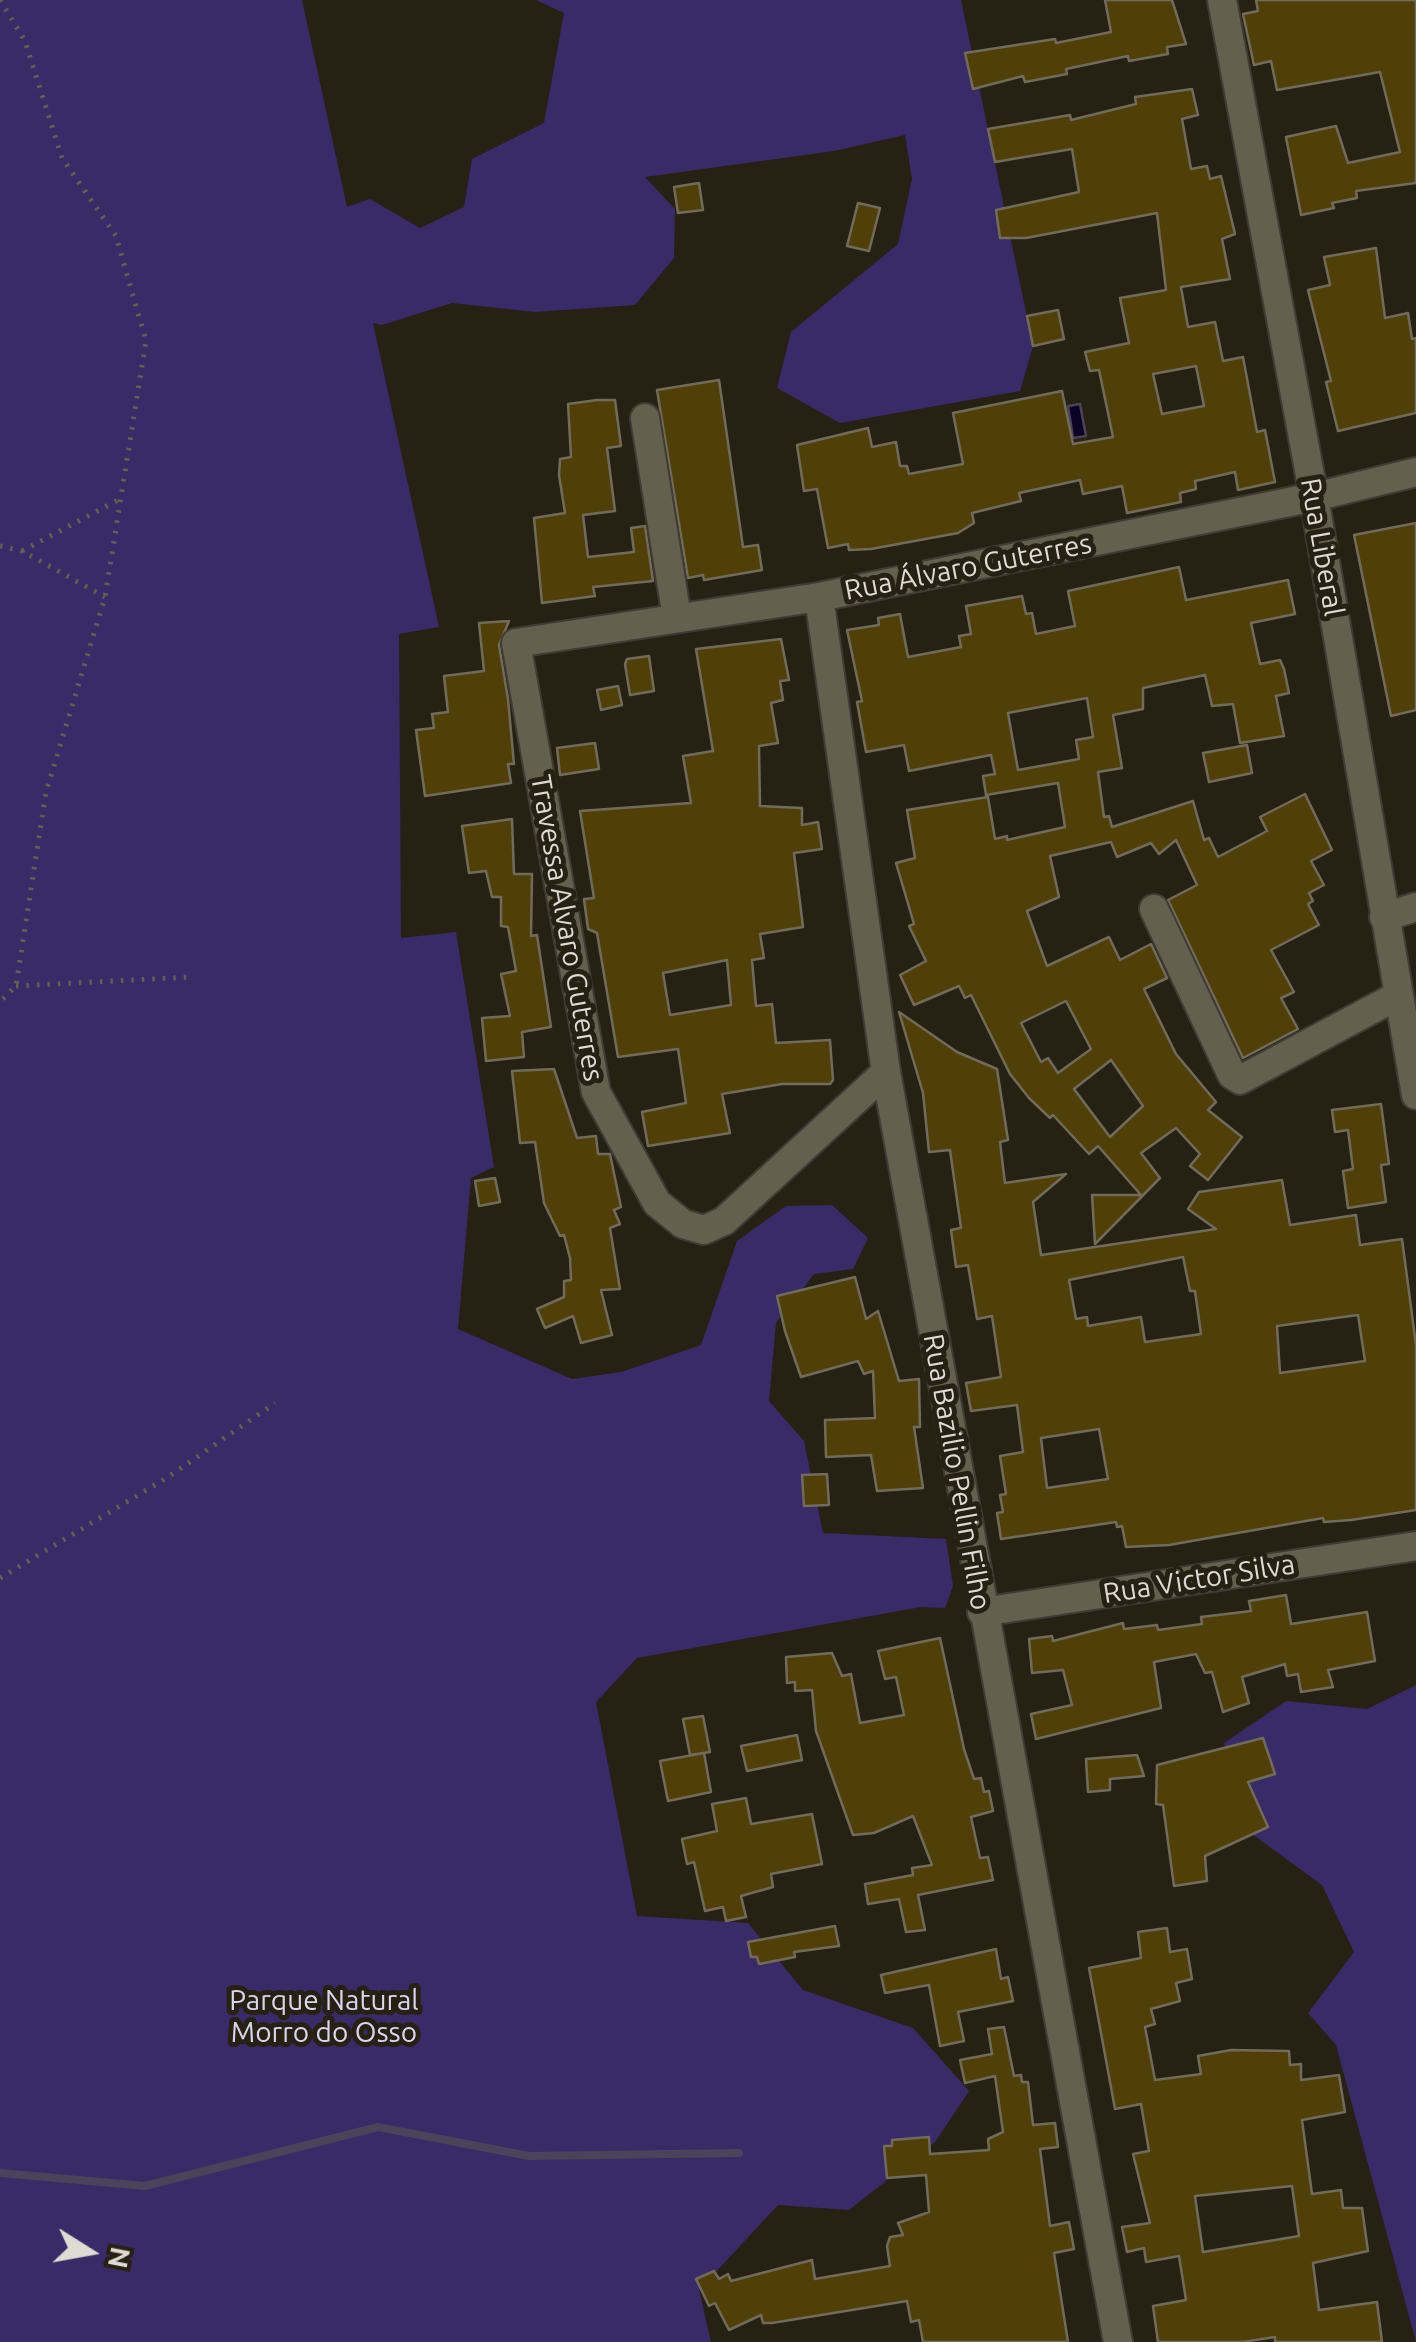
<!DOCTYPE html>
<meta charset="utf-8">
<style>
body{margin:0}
#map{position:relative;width:1416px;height:2342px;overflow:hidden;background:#262113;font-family:Ubuntu,sans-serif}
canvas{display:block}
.north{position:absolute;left:40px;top:2202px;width:100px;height:100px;-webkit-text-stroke:8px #262113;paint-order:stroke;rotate:101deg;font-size:28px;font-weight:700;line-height:40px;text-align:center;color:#dedbd2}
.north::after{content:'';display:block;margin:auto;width:35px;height:45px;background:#dedbd2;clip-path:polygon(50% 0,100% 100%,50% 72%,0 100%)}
</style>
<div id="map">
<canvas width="1416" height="2342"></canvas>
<div class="north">N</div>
</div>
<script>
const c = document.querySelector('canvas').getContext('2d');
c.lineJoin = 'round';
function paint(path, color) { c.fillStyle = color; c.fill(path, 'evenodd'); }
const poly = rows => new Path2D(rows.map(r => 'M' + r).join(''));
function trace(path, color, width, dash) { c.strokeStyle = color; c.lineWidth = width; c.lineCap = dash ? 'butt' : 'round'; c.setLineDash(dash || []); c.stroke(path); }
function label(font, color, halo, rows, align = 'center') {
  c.font = font + ' Ubuntu,sans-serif'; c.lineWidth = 10; c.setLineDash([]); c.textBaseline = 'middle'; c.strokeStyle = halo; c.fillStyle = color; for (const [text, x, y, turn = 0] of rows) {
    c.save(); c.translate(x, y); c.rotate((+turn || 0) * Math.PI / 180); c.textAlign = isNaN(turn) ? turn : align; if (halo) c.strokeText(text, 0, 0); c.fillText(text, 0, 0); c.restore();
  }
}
paint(poly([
 [0,0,302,0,347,207,370,199,420,228,464,207,472,159,544,123,564,13,536,0,961,0,1033,346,1020,391,840,423,777,388,791,332,898,244,912,179,905,135,834,151,645,177,675,209,674,258,635,305,535,312,452,303,382,325,373,323,439,627,399,634,401,938,456,932,494,1167,471,1178,458,1329,572,1379,621,1372,701,1345,737,1241,786,1206,832,1205,868,1238,853,1269,814,1274,776,1323,769,1401,804,1441,823,1533,946,1539,953,1586,945,1608,921,1607,637,1658,596,1702,637,1916,748,1923,803,1990,913,2028,969,2091,935,2142,849,2210,778,2205,699,2290,711,2342,0,2342],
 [1416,1685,1416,2342,1336,2045,1308,2013,1354,1952,1322,1885,1252,1834,1224,1743,1286,1701,1367,1709]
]), '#392b67');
const water = poly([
 [1080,404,1086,436,1073,438,1068,406,1080,404]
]);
paint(water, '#0c0225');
trace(water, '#4b4359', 2.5);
trace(poly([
 [0,2173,145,2186,378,2127,529,2156,739,2153]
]), '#4b4359', 8);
const building = poly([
 [1105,0,1172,0,1186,44,1167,47,1168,54,1129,61,1128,56,1066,69,1067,74,1025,82,1023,76,973,89,965,53,1055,39,1056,43,1111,32,1105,0],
 [1256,0,1416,0,1416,183,1356,191,1357,198,1332,203,1334,208,1301,215,1286,137,1336,126,1348,163,1400,152,1380,72,1277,90,1271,61,1254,65,1243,14,1258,11,1256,0],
 [1192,89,1198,115,1182,119,1191,169,1207,166,1210,179,1221,176,1235,234,1222,239,1230,279,1181,287,1188,327,1215,322,1223,361,1243,357,1257,432,1265,430,1275,482,1238,490,1235,472,1195,481,1196,489,1180,493,1181,502,1127,513,1122,486,1083,494,1080,480,1019,493,1021,501,972,513,974,523,958,533,871,549,849,550,848,544,828,548,817,489,804,491,797,445,868,428,872,447,896,442,900,466,907,466,909,474,963,464,953,413,1062,391,1073,444,1113,437,1099,370,1090,371,1085,352,1129,343,1120,298,1166,290,1157,213,1026,238,1000,238,996,210,1079,192,1072,149,995,162,988,129,1070,115,1071,120,1136,104,1135,97,1192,89],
 [1196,366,1204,406,1162,414,1153,374,1196,366],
 [699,183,703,210,678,213,674,187,699,183],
 [858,203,880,208,869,251,847,246,858,203],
 [1376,248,1385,318,1408,313,1412,339,1416,338,1416,413,1338,431,1326,382,1331,381,1308,290,1330,285,1324,257,1376,248],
 [1058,310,1064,339,1033,346,1027,316,1058,310],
 [719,380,743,547,758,545,762,570,704,580,703,575,688,578,657,390,719,380],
 [597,400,615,400,621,446,607,448,615,511,583,515,588,557,634,552,631,528,645,526,653,581,593,587,595,596,542,603,534,518,565,513,559,475,560,459,571,457,568,404,597,400],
 [1416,523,1416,710,1391,716,1354,535,1416,523],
 [1179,567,1186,600,1288,580,1295,614,1251,623,1260,664,1280,660,1284,669,1289,693,1276,696,1284,736,1240,743,1233,704,1212,706,1205,675,1143,688,1143,709,1113,715,1122,768,1098,772,1104,817,1109,816,1112,827,1193,801,1204,840,1209,838,1218,857,1267,831,1260,817,1305,794,1332,850,1311,861,1324,885,1309,893,1313,901,1308,904,1319,925,1271,950,1294,992,1281,998,1298,1029,1243,1058,1168,900,1197,885,1176,840,1159,854,1151,843,1117,857,1111,842,1050,856,1059,897,1027,911,1047,966,1109,937,1120,960,1151,944,1167,978,1144,989,1176,1054,1216,1102,1208,1110,1242,1137,1208,1180,1190,1166,1200,1154,1176,1128,1141,1153,1160,1178,1095,1244,1092,1195,1141,1195,1098,1146,1089,1154,1053,1115,1050,1118,1029,1098,1010,1074,971,995,965,998,959,986,914,1005,900,975,926,961,909,926,914,924,896,863,915,858,907,810,988,797,995,839,1007,836,1007,840,1065,827,1058,783,986,795,983,776,995,774,991,755,909,771,904,745,866,752,857,702,862,701,847,630,879,625,878,618,900,614,908,657,961,647,959,636,971,634,966,606,1022,596,1026,614,1032,613,1036,634,1075,626,1068,591,1179,567],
 [1087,698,1093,737,1076,740,1079,759,1018,770,1008,713,1087,698],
 [1066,1001,1091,1049,1058,1073,1048,1058,1041,1062,1021,1023,1066,1001],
 [1111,1060,1143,1106,1110,1137,1074,1089,1111,1060],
 [509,621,499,645,508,699,514,764,508,764,511,783,425,796,416,730,434,728,432,714,448,712,444,676,484,671,479,623,509,621],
 [781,639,789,680,780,681,783,700,771,703,778,743,759,746,760,806,802,808,802,825,818,822,822,849,794,853,803,927,760,934,764,958,752,960,756,1006,772,1004,776,1043,830,1040,833,1080,830,1084,782,1084,722,1094,730,1133,648,1146,642,1112,686,1103,678,1049,618,1057,597,933,588,929,584,899,594,898,580,811,691,803,683,756,713,751,696,649,781,639],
 [727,960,731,1005,670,1015,663,973,727,960],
 [649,656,654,691,630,695,625,664,627,659,649,656],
 [618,686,622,705,601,710,597,690,618,686],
 [595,743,599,769,560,775,557,748,595,743],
 [1247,745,1252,773,1209,782,1203,753,1247,745],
 [512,819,514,874,532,874,531,936,537,935,551,1027,522,1032,524,1057,486,1061,482,1018,510,1016,501,974,516,971,508,927,501,926,501,897,492,897,486,871,469,873,462,826,512,819],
 [899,1012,957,1052,997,1069,1008,1140,1000,1142,1005,1183,1066,1174,1033,1202,1041,1255,1216,1229,1188,1209,1199,1192,1282,1180,1290,1225,1356,1215,1360,1245,1402,1239,1416,1345,1416,1510,1351,1520,1324,1522,1323,1518,1169,1545,1126,1547,1122,1526,1117,1527,1116,1522,1001,1539,997,1513,1003,1512,1000,1495,1006,1494,1000,1456,1023,1452,1017,1405,971,1411,966,1383,1001,1377,992,1316,977,1319,968,1265,956,1267,951,1230,961,1228,950,1150,929,1152,923,1093,899,1012],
 [1183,1257,1190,1291,1195,1291,1201,1334,1145,1342,1141,1317,1088,1326,1087,1317,1076,1319,1069,1280,1183,1257],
 [1358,1315,1365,1361,1280,1373,1277,1326,1358,1315],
 [1099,1429,1108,1479,1047,1488,1041,1438,1099,1429],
 [554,1069,577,1138,596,1136,598,1154,610,1154,621,1207,614,1210,620,1224,610,1228,620,1289,601,1290,612,1335,581,1343,573,1316,545,1328,537,1309,564,1297,564,1281,571,1280,570,1258,564,1235,560,1236,544,1203,535,1142,520,1143,512,1071,554,1069],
 [1381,1104,1389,1164,1381,1165,1386,1202,1348,1208,1343,1171,1353,1169,1348,1130,1335,1132,1332,1110,1381,1104],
 [495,1178,500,1202,479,1206,475,1181,495,1178],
 [855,1277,866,1319,878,1311,899,1381,919,1379,920,1427,914,1427,923,1488,877,1491,871,1455,826,1457,825,1420,875,1418,873,1371,864,1374,858,1361,801,1377,785,1331,777,1296,855,1277],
 [827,1474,829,1505,804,1506,802,1475,827,1474],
 [1286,1595,1291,1624,1367,1612,1375,1661,1328,1670,1333,1687,1301,1692,1298,1674,1287,1676,1285,1664,1242,1677,1249,1703,1223,1712,1212,1672,1205,1673,1196,1654,1154,1662,1161,1708,1036,1739,1031,1714,1072,1705,1063,1670,1032,1673,1029,1639,1052,1636,1053,1641,1123,1623,1124,1629,1157,1625,1158,1630,1202,1624,1201,1617,1251,1611,1249,1601,1286,1595],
 [940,1638,964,1749,974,1779,981,1778,984,1792,989,1791,993,1811,971,1817,980,1858,988,1857,993,1880,918,1895,925,1930,906,1932,899,1899,868,1904,865,1884,913,1875,912,1868,932,1865,913,1816,874,1833,853,1835,816,1731,812,1690,795,1691,795,1682,787,1683,786,1657,832,1653,842,1676,851,1674,860,1723,904,1715,896,1677,885,1679,878,1651,940,1638],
 [703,1716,710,1752,690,1755,683,1719,703,1716],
 [797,1735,802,1760,747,1771,741,1746,797,1735],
 [1263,1738,1275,1774,1248,1782,1268,1827,1205,1856,1207,1881,1174,1886,1163,1805,1156,1804,1157,1765,1263,1738],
 [704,1753,711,1792,668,1801,660,1761,704,1753],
 [1137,1755,1144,1776,1110,1779,1110,1790,1088,1792,1086,1759,1137,1755],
 [746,1798,751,1824,812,1814,822,1864,771,1874,773,1887,741,1896,746,1917,726,1921,723,1907,705,1911,694,1862,687,1864,682,1839,717,1831,712,1804,746,1798],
 [835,1926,839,1946,794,1952,795,1957,759,1964,757,1957,751,1957,748,1942,835,1926],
 [1167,1928,1170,1952,1187,1949,1192,1979,1176,1983,1180,2001,1151,2009,1155,2024,1145,2027,1155,2080,1201,2074,1198,2056,1231,2050,1289,2051,1290,2065,1301,2064,1301,2080,1339,2075,1345,2112,1302,2120,1312,2194,1341,2190,1343,2208,1362,2208,1368,2251,1313,2263,1319,2310,1377,2302,1382,2342,1275,2342,1275,2337,1243,2342,1158,2342,1153,2306,1186,2300,1179,2256,1146,2262,1144,2248,1127,2252,1122,2227,1150,2223,1133,2154,1149,2151,1141,2104,1115,2109,1089,1968,1141,1958,1138,1932,1167,1928],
 [1292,2186,1299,2236,1203,2252,1195,2196,1292,2186],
 [996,1949,1001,1979,1008,1977,1013,2001,958,2012,964,2041,940,2046,929,1985,885,1993,881,1975,996,1949],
 [1004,2027,1014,2076,1021,2075,1022,2082,1028,2082,1033,2125,1055,2123,1058,2147,1040,2149,1050,2226,1069,2222,1074,2249,1054,2253,1068,2342,923,2342,919,2320,911,2322,907,2301,772,2323,763,2323,761,2315,729,2330,715,2303,709,2306,696,2279,714,2271,719,2279,728,2274,731,2281,812,2260,815,2279,890,2266,887,2246,890,2237,903,2235,898,2223,929,2212,926,2175,887,2178,884,2146,892,2146,892,2140,929,2137,930,2154,989,2150,988,2139,1003,2132,995,2076,965,2083,960,2060,992,2054,988,2029,1004,2027]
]);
paint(building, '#504007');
trace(building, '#706b5b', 2.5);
const street = poly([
 [1222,0,1314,497,1416,1095],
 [645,418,677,618],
 [819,597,886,1072,1118,2342],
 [1154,909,1232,1075,1240,1080,1397,996],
 [1384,917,1416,907],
 [886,1072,724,1221,704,1230,683,1224,657,1203,596,1092,516,643,819,597,1314,497,1416,472],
 [982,1612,1416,1546]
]);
trace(street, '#413c33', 32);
trace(poly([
 [0,0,25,41,62,158,116,236,146,341,105,597,46,792,16,986,0,1002],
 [0,546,22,551,105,597],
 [22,551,120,499],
 [16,986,190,977],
 [0,1578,168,1477,275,1403]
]), '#645f53', 5, [2.5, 8]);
trace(street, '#645f4f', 28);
label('28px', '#dedbd2', '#262113', [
 ["Rua Liberal",1322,547,80],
 ["Rua Álvaro Guterres",968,567,-11],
 ["Travessa Alvaro Guterres",567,928,80],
 ["Rua Bazilio Pellin Filho",957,1472,80],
 ["Rua Victor Silva",1199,1579,-9]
]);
label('28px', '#d9d6ec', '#262113', [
 ["Parque Natural",324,2001],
 ["Morro do Osso",324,2033]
]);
</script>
